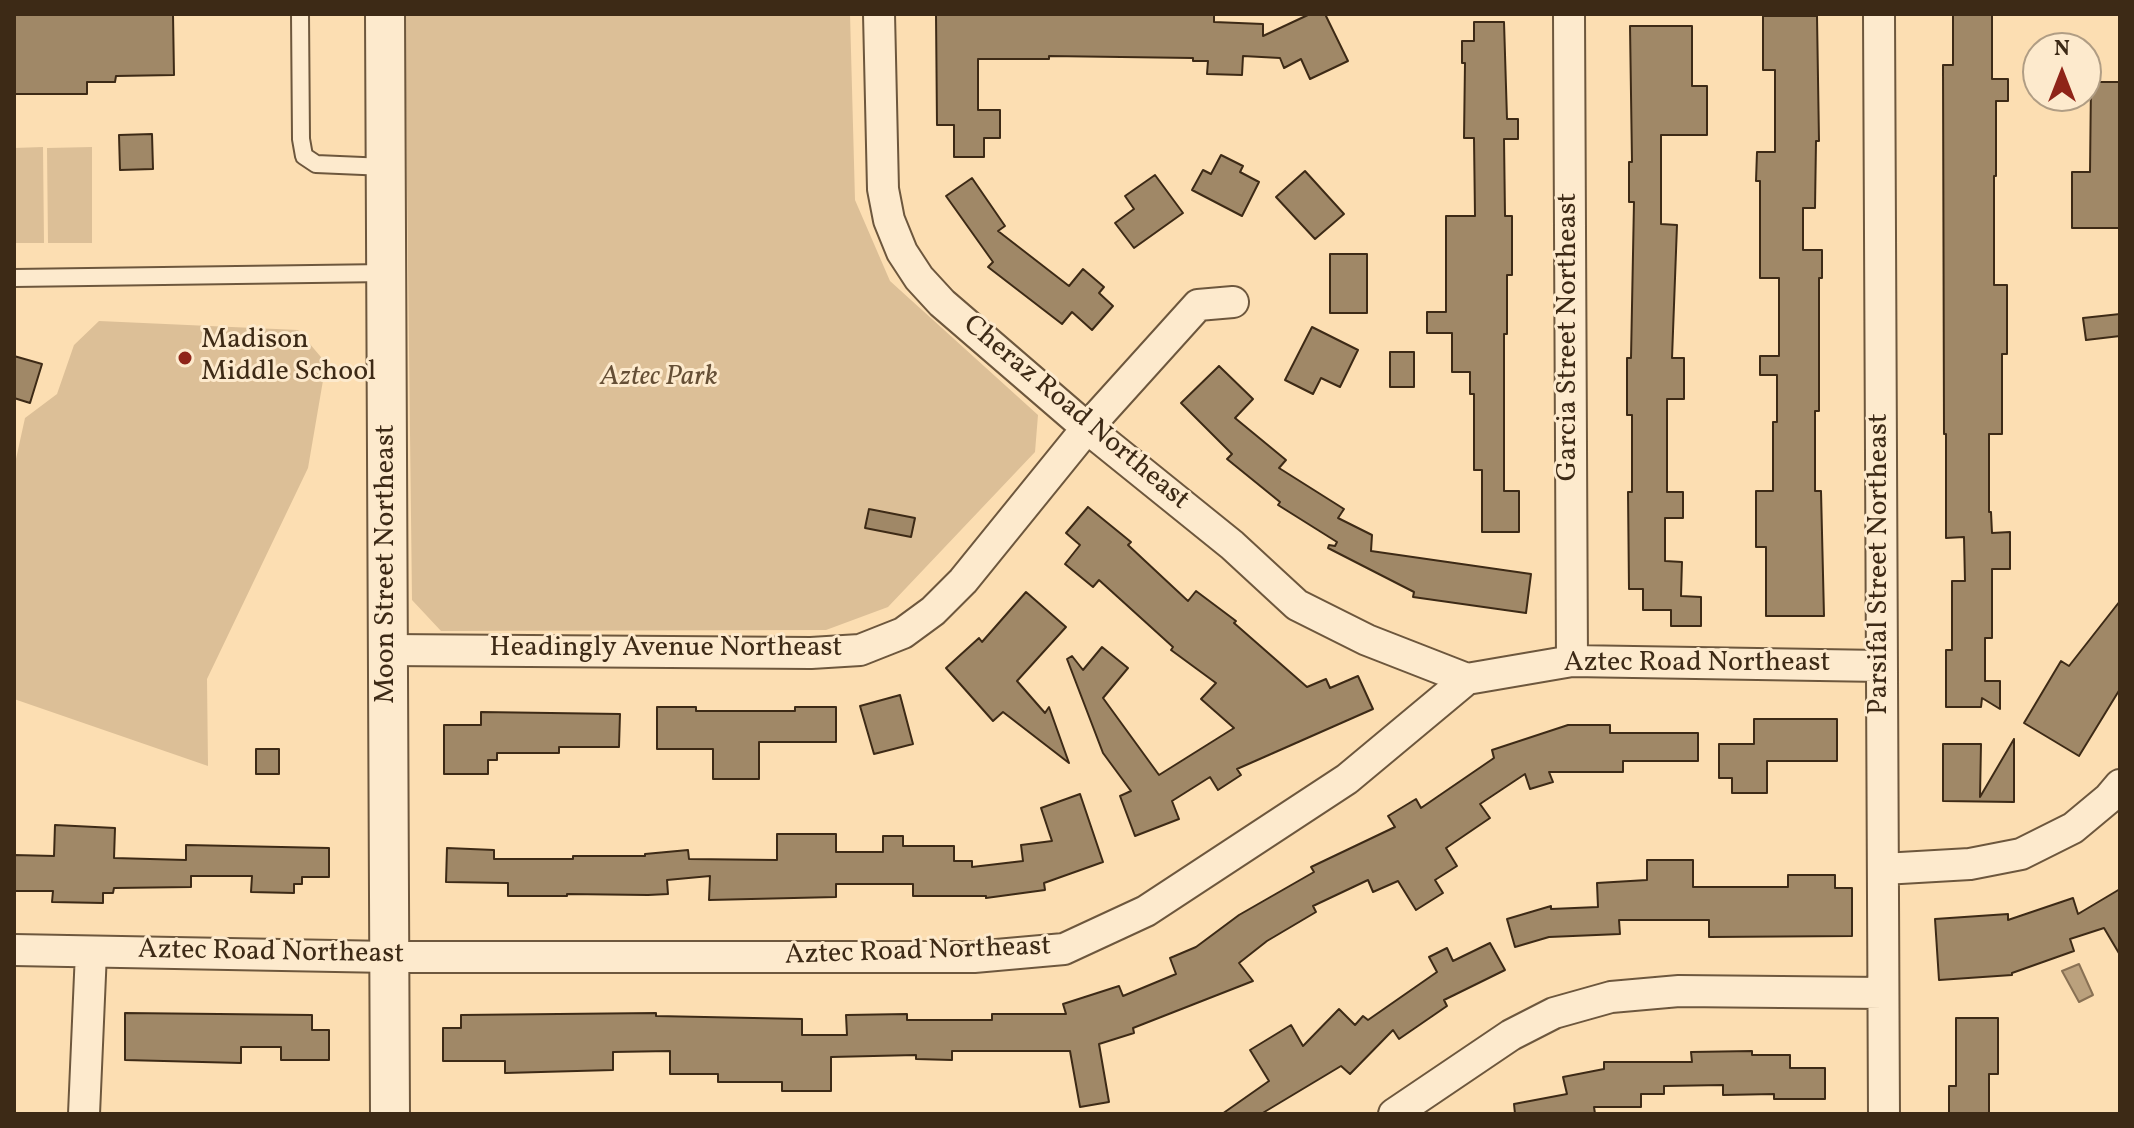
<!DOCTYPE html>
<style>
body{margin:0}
#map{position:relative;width:2134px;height:1128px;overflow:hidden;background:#fcdeb2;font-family:Vollkorn,serif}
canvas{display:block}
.frame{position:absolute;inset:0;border:16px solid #3d2a16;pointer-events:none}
.north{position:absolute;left:2022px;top:32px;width:80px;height:80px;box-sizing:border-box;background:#fdeacd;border:2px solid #b09d84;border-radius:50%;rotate:0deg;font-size:22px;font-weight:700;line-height:32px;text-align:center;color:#3d2a16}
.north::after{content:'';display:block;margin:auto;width:28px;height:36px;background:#8f2418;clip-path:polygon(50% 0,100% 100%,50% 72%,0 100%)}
</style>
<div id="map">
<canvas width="2134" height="1128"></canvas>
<div class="frame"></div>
<div class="north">N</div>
</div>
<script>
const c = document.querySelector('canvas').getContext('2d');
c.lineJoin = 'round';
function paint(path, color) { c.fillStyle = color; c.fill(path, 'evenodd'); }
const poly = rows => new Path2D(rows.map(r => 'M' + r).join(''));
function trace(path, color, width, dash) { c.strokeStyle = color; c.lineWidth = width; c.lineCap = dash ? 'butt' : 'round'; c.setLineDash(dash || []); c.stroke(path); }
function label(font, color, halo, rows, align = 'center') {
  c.font = font + ' Vollkorn,serif'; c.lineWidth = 6; c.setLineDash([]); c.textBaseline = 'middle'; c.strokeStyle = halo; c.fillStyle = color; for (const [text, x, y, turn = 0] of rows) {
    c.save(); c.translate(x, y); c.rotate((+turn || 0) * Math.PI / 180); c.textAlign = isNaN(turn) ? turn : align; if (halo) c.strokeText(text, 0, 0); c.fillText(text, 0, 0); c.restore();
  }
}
paint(poly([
 [405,14,850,14,855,200,890,281,1038,415,1035,452,888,607,826,630,441,631,412,600],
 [43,147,44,243,14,243,14,148],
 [92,147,92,243,48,243,47,148],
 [99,321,298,330,326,363,308,468,207,679,208,766,14,699,14,468,25,418,57,394,74,345]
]), '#dcbf97');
const water = poly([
 [2079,964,2093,995,2079,1002,2062,971,2079,964]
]);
paint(water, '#bba17d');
trace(water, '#897154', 2);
const building = poly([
 [14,14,173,14,174,75,116,76,115,82,87,82,87,94,14,94,14,14],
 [936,14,1214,14,1214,22,1263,24,1263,36,1310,14,1325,14,1348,61,1310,79,1301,59,1284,68,1280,58,1243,56,1242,75,1207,74,1208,61,1193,61,1193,58,1049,56,1049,59,978,59,978,110,1000,110,1000,138,984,138,984,157,954,157,954,125,937,125,936,14],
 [1953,14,1992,14,1992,79,2008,79,2008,101,1996,101,1996,176,1994,176,1994,285,2007,285,2007,354,2002,354,2002,434,1989,434,1989,512,1991,512,1992,533,2010,532,2010,569,1992,569,1992,638,1985,638,1985,681,2000,681,2000,709,1982,698,1981,707,1946,707,1946,650,1952,650,1952,581,1965,581,1964,537,1946,538,1946,434,1944,434,1943,65,1953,65,1953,14],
 [1763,16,1817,16,1819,141,1816,141,1815,208,1803,208,1803,250,1822,250,1822,278,1819,278,1819,411,1815,411,1815,491,1821,491,1824,616,1766,616,1766,547,1756,547,1756,491,1773,491,1773,422,1777,422,1777,375,1760,375,1760,356,1779,356,1779,278,1760,278,1760,181,1756,181,1757,152,1775,152,1775,70,1763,70,1763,16],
 [1474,22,1504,22,1507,119,1518,119,1518,139,1504,139,1505,216,1512,216,1512,275,1507,275,1507,334,1504,334,1504,491,1519,491,1519,532,1482,532,1482,470,1474,470,1474,394,1470,394,1470,372,1452,372,1452,333,1427,333,1427,312,1446,312,1446,216,1475,216,1474,138,1464,138,1465,63,1462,63,1462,41,1474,41,1474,22],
 [1630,26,1692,26,1692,86,1707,86,1707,135,1661,135,1661,224,1677,225,1672,358,1684,358,1684,399,1667,399,1667,492,1683,492,1683,518,1665,518,1665,561,1682,562,1681,596,1701,597,1701,626,1671,626,1671,610,1643,610,1643,589,1629,589,1628,492,1632,492,1632,415,1627,415,1627,358,1631,358,1634,202,1629,202,1629,162,1632,162,1630,26],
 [2091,82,2120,82,2120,228,2072,228,2072,172,2090,172,2091,82],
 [152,134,153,169,120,170,119,135,152,134],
 [1221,155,1243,166,1240,172,1259,182,1242,216,1192,190,1203,170,1211,174,1221,155],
 [1305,171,1344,214,1315,239,1276,197,1305,171],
 [1155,175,1183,213,1134,248,1115,223,1134,209,1125,196,1155,175],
 [972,178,1005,226,998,231,1069,286,1083,269,1104,287,1099,293,1113,306,1092,330,1072,312,1062,324,988,267,993,262,946,196,972,178],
 [1330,254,1367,254,1367,313,1330,313,1330,254],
 [2120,314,2120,336,2086,340,2083,318,2120,314],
 [1312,327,1358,350,1340,387,1321,378,1313,394,1285,380,1312,327],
 [1390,352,1414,352,1414,387,1390,387,1390,352],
 [14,356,42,364,30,403,14,398,14,356],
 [1219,366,1253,399,1235,418,1286,460,1279,468,1344,509,1338,518,1372,535,1371,551,1531,574,1526,613,1413,597,1414,592,1328,548,1329,545,1335,546,1337,542,1278,505,1280,502,1227,459,1232,454,1181,403,1219,366],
 [1088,507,1131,542,1128,545,1188,601,1196,591,1236,621,1234,623,1307,687,1326,679,1330,688,1358,676,1373,709,1237,769,1241,775,1218,790,1210,777,1172,801,1179,819,1135,836,1120,796,1131,791,1103,753,1067,659,1072,656,1083,670,1102,647,1128,668,1103,698,1159,775,1234,728,1201,699,1216,683,1171,650,1173,647,1099,580,1093,587,1065,564,1080,545,1066,533,1088,507],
 [869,509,915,518,911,537,865,528,869,509],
 [1026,592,1066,627,1017,681,1045,713,1049,707,1069,763,1003,712,993,721,946,668,979,638,982,642,1026,592],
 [2120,601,2120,689,2079,756,2024,723,2061,661,2069,666,2120,601],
 [900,695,913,744,874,754,860,706,900,695],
 [657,707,696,707,696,711,795,711,795,707,836,707,836,742,759,742,759,779,713,779,713,749,657,749,657,707],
 [481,712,620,714,619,747,559,747,559,753,497,753,497,760,488,760,488,774,444,774,444,725,481,725,481,712],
 [1754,719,1837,719,1837,761,1767,761,1767,793,1732,793,1732,778,1719,778,1719,744,1754,744,1754,719],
 [1568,725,1610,725,1610,733,1698,733,1698,761,1623,761,1623,772,1549,772,1553,782,1530,789,1525,774,1480,804,1490,818,1446,848,1457,866,1435,880,1443,893,1416,910,1398,881,1373,892,1368,880,1313,906,1316,912,1267,941,1239,963,1253,981,1133,1028,1134,1033,1099,1044,1109,1102,1080,1107,1070,1051,952,1051,952,1060,916,1059,916,1055,831,1057,831,1091,782,1091,782,1082,718,1082,718,1074,670,1074,670,1051,613,1052,613,1070,505,1073,505,1061,443,1061,443,1028,461,1028,461,1015,656,1013,656,1016,802,1019,802,1035,847,1035,846,1015,907,1014,907,1020,992,1020,992,1014,1066,1014,1063,1004,1119,986,1123,996,1176,974,1170,958,1196,947,1239,915,1314,872,1311,867,1395,827,1388,816,1416,799,1421,808,1494,758,1492,750,1568,725],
 [2014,739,2014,802,1943,801,1943,744,1981,744,1980,797,2014,739],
 [256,749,279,749,279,774,256,774,256,749],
 [1080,794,1103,862,1044,883,1045,890,986,898,986,896,913,896,913,884,836,884,836,897,709,900,710,876,667,880,668,894,648,895,567,894,567,896,508,896,508,883,446,882,447,848,494,850,494,859,573,859,573,856,645,856,645,854,688,850,689,859,777,860,777,834,836,834,836,852,883,852,883,836,903,836,903,846,954,846,954,861,972,861,972,867,1023,861,1021,845,1052,841,1041,808,1080,794],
 [55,825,115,828,114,858,186,860,186,845,329,848,329,877,302,877,302,884,294,884,294,893,251,892,252,876,191,876,191,887,114,888,113,893,103,893,103,903,52,902,53,891,14,891,14,855,54,856,55,825],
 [1647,860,1693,860,1693,887,1788,887,1788,875,1835,875,1835,888,1852,888,1852,936,1709,937,1709,920,1619,920,1620,934,1549,937,1515,947,1507,919,1551,906,1551,909,1598,907,1597,883,1647,880,1647,860],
 [2120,889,2120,955,2104,928,2070,939,2074,951,2012,973,2012,975,1939,980,1935,919,2008,914,2008,920,2073,898,2078,914,2120,889],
 [1490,943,1505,970,1444,1000,1447,1006,1399,1039,1393,1030,1350,1074,1341,1066,1261,1114,1222,1114,1269,1081,1250,1050,1291,1025,1303,1046,1339,1009,1355,1025,1363,1016,1368,1020,1437,972,1429,957,1447,948,1453,961,1490,943],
 [125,1013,312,1015,312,1030,329,1030,329,1060,281,1060,281,1047,241,1047,241,1063,125,1060,125,1013],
 [1956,1018,1998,1018,1998,1074,1989,1074,1989,1114,1949,1114,1949,1086,1956,1086,1956,1018],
 [1752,1051,1752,1055,1790,1055,1790,1068,1825,1068,1825,1099,1774,1099,1774,1094,1723,1095,1723,1085,1664,1086,1664,1094,1641,1094,1641,1107,1594,1107,1595,1114,1515,1114,1514,1104,1567,1094,1563,1077,1604,1069,1604,1062,1692,1062,1691,1052,1752,1051]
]);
paint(building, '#a08867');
trace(building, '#3d2a16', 2);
const service = poly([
 [300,14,301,139,304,156,316,164,386,167],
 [14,278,386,273]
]);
const minor = poly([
 [879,14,883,189,889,220,902,252,919,278,942,303,1087,428,1232,545,1297,605,1367,640,1467,679],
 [1569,14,1572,661],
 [1879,14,1884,1114],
 [389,650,811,653,860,650,903,633,933,611,963,581,1087,428,1198,305,1233,302],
 [1883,869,1970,864,2021,854,2073,828,2109,798,2120,785],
 [14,950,389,957,974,957,1064,949,1146,911,1347,779,1467,679,1572,661,1881,666],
 [84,1114,91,952],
 [1394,1114,1511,1035,1554,1013,1611,997,1679,991,1883,993]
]);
const tertiary = poly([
 [385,14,390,1114]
]);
trace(service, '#6d573d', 20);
trace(minor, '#6d573d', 34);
trace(tertiary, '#6d573d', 42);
trace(service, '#fdeacd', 16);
trace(minor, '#fdeacd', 30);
trace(tertiary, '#fdeacd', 38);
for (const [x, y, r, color] of [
 [185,358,8,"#8f2418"]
]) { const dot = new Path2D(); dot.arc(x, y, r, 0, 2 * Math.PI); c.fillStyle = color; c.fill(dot); trace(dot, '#fdeacd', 3); }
label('28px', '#3d2a16', '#fdeacd', [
 ["Garcia Street Northeast",1570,337,-90],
 ["Cheraz Road Northeast",1075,414,40],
 ["Moon Street Northeast",388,564,-90],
 ["Parsifal Street Northeast",1881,564,-90],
 ["Headingly Avenue Northeast",666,650],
 ["Aztec Road Northeast",1697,665],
 ["Aztec Road Northeast",918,953,-2],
 ["Aztec Road Northeast",271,954,1]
]);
label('28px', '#3d2a16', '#fdeacd', [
 ["Madison",201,342],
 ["Middle School",201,374]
], 'left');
label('italic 28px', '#654f36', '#fdeacd', [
 ["Aztec Park",659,379]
]);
</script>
